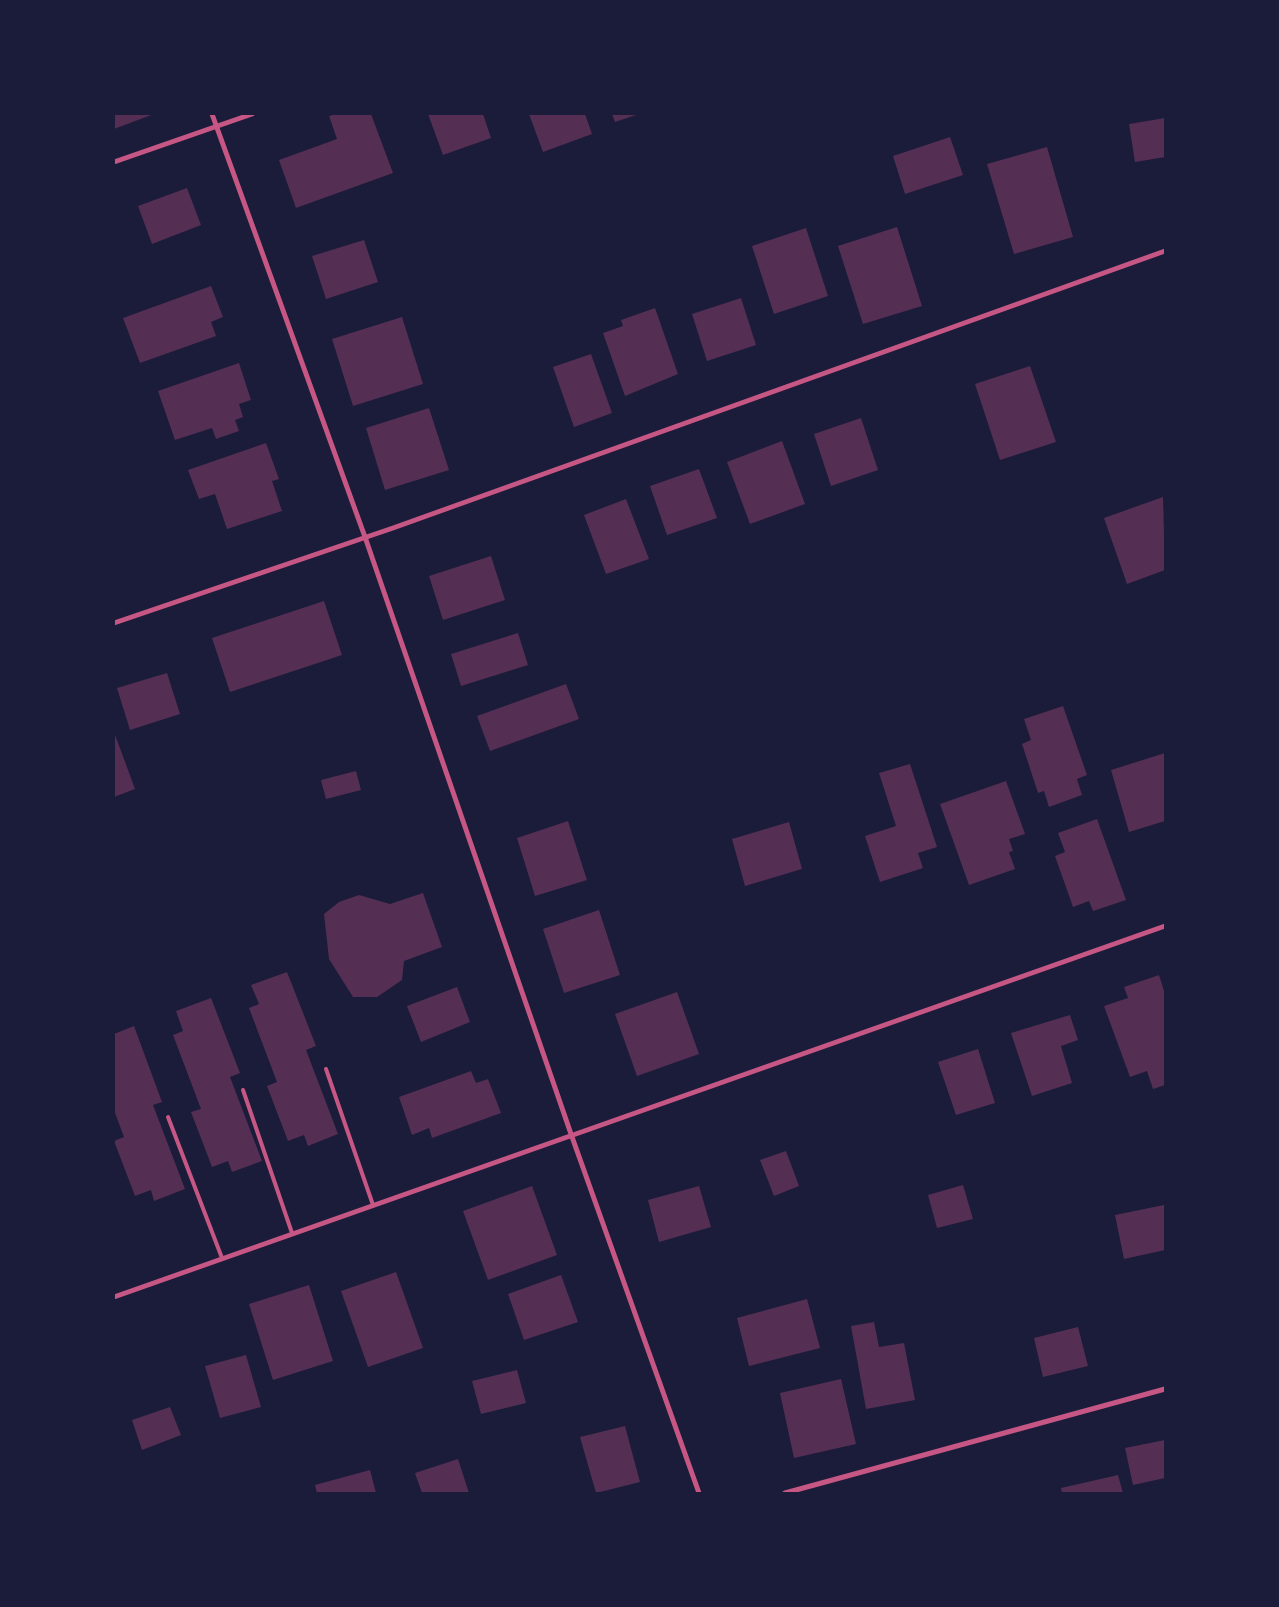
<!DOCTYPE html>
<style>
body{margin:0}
#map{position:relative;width:1279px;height:1607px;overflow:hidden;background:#1b1b3a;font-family:"Noto Serif",serif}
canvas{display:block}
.frame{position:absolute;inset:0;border:115px solid #1b1b3a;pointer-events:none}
</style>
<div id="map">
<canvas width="1279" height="1607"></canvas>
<div class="frame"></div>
</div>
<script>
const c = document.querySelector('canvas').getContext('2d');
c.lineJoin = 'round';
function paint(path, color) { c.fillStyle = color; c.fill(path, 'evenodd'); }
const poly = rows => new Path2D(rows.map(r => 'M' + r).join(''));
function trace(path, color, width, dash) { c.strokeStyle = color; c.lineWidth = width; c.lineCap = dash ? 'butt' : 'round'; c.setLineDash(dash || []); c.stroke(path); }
paint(poly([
 [114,114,154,114,114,129],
 [336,114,371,114,393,173,296,208,279,160,337,139,329,116],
 [428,114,483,114,491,138,443,155],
 [529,114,585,114,592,134,543,152],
 [612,114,639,114,615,122],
 [1165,118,1165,157,1135,162,1129,124],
 [950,137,963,175,905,194,893,156],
 [1047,147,1073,237,1014,254,987,164],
 [187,188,201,225,152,244,138,206],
 [897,227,922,306,863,324,838,246],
 [806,228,828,296,774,314,752,246],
 [364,240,378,282,326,299,312,256],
 [211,286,223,317,211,322,216,336,140,363,123,318],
 [741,298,756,345,707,361,692,314],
 [655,308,678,374,625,396,603,333,623,326,621,320],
 [402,317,423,384,353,406,332,339],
 [591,354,612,413,574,427,553,367],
 [239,363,251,400,239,404,243,417,235,420,239,431,216,439,212,428,175,440,158,391],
 [1030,366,1056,442,1000,460,975,384],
 [429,408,449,470,385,490,366,428],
 [861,418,878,470,831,486,814,434],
 [782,441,805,504,750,524,727,462],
 [266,443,279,479,272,481,282,511,227,529,215,494,199,499,188,470],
 [699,469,717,518,667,535,650,486],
 [1163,497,1165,570,1127,584,1104,518],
 [626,499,649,559,606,574,584,515],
 [491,556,505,600,443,620,429,576],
 [324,601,342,655,230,692,212,638],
 [518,633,528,665,461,686,451,654],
 [167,673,180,714,130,730,117,688],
 [566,684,579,719,490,751,477,716],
 [1063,706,1087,775,1077,779,1082,795,1049,807,1044,791,1038,793,1022,744,1031,740,1024,719],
 [114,732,135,789,114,797],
 [1165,753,1165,821,1129,832,1111,770],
 [910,764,937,847,918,853,923,868,880,882,865,836,896,826,879,773],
 [356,771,361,790,326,799,321,780],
 [1006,781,1025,834,1009,839,1013,851,1009,852,1015,869,969,885,940,804],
 [1097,819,1126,900,1093,911,1089,901,1073,907,1055,856,1065,852,1058,833],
 [568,821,587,880,535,896,517,838],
 [789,822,802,869,745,886,732,839],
 [423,893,442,947,404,961,402,980,377,997,353,997,329,959,324,914,339,902,359,895,390,904],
 [599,910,620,975,564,993,543,929],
 [287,972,316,1046,306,1050,338,1134,308,1146,304,1135,288,1141,267,1086,277,1082,249,1008,259,1004,251,985],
 [1159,975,1165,994,1165,1085,1153,1089,1147,1071,1130,1077,1104,1006,1128,998,1124,987],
 [457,987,470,1022,421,1042,407,1006],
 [677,992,699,1054,637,1076,615,1014],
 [211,998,240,1073,230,1077,262,1161,232,1172,228,1161,212,1167,191,1112,201,1109,173,1035,183,1031,176,1011],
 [1070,1015,1078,1040,1061,1046,1072,1083,1032,1096,1011,1033],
 [134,1026,162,1102,153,1105,185,1189,154,1201,151,1190,135,1196,114,1141,124,1137,114,1110,114,1034],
 [978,1049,995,1103,956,1115,938,1062],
 [471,1071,476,1083,488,1079,501,1113,432,1138,429,1128,412,1135,399,1097],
 [786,1151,799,1186,774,1196,760,1160],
 [963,1185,973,1219,937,1228,928,1195],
 [532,1186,557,1255,488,1280,463,1211],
 [699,1186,711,1227,659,1242,648,1200],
 [1164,1205,1165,1250,1124,1259,1115,1215],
 [396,1272,423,1348,368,1367,341,1291],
 [561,1275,578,1322,524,1340,508,1294],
 [309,1285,333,1361,273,1380,249,1304],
 [807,1299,820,1348,749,1366,737,1318],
 [874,1322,879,1347,904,1343,915,1400,866,1409,851,1326],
 [1078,1327,1088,1366,1043,1377,1034,1338],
 [246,1355,261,1407,220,1418,205,1366],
 [517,1370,526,1403,481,1414,472,1381],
 [841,1379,856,1444,794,1458,780,1393],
 [170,1407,181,1435,142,1450,132,1420],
 [625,1426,640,1482,596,1493,580,1437],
 [1165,1440,1165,1478,1133,1485,1125,1448],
 [458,1459,469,1493,422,1493,415,1473],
 [370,1470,376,1493,317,1493,315,1485],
 [1118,1475,1123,1493,1062,1493,1061,1488]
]), '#542f53');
trace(poly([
 [326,1069,373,1205],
 [243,1090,292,1233],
 [168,1117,222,1258]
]), '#c65784', 4);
trace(poly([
 [212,114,365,537,571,1134,699,1493],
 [114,162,252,114],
 [114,623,393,528,1165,251],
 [114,1297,1165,926],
 [785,1493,1165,1389]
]), '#c65784', 5);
</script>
